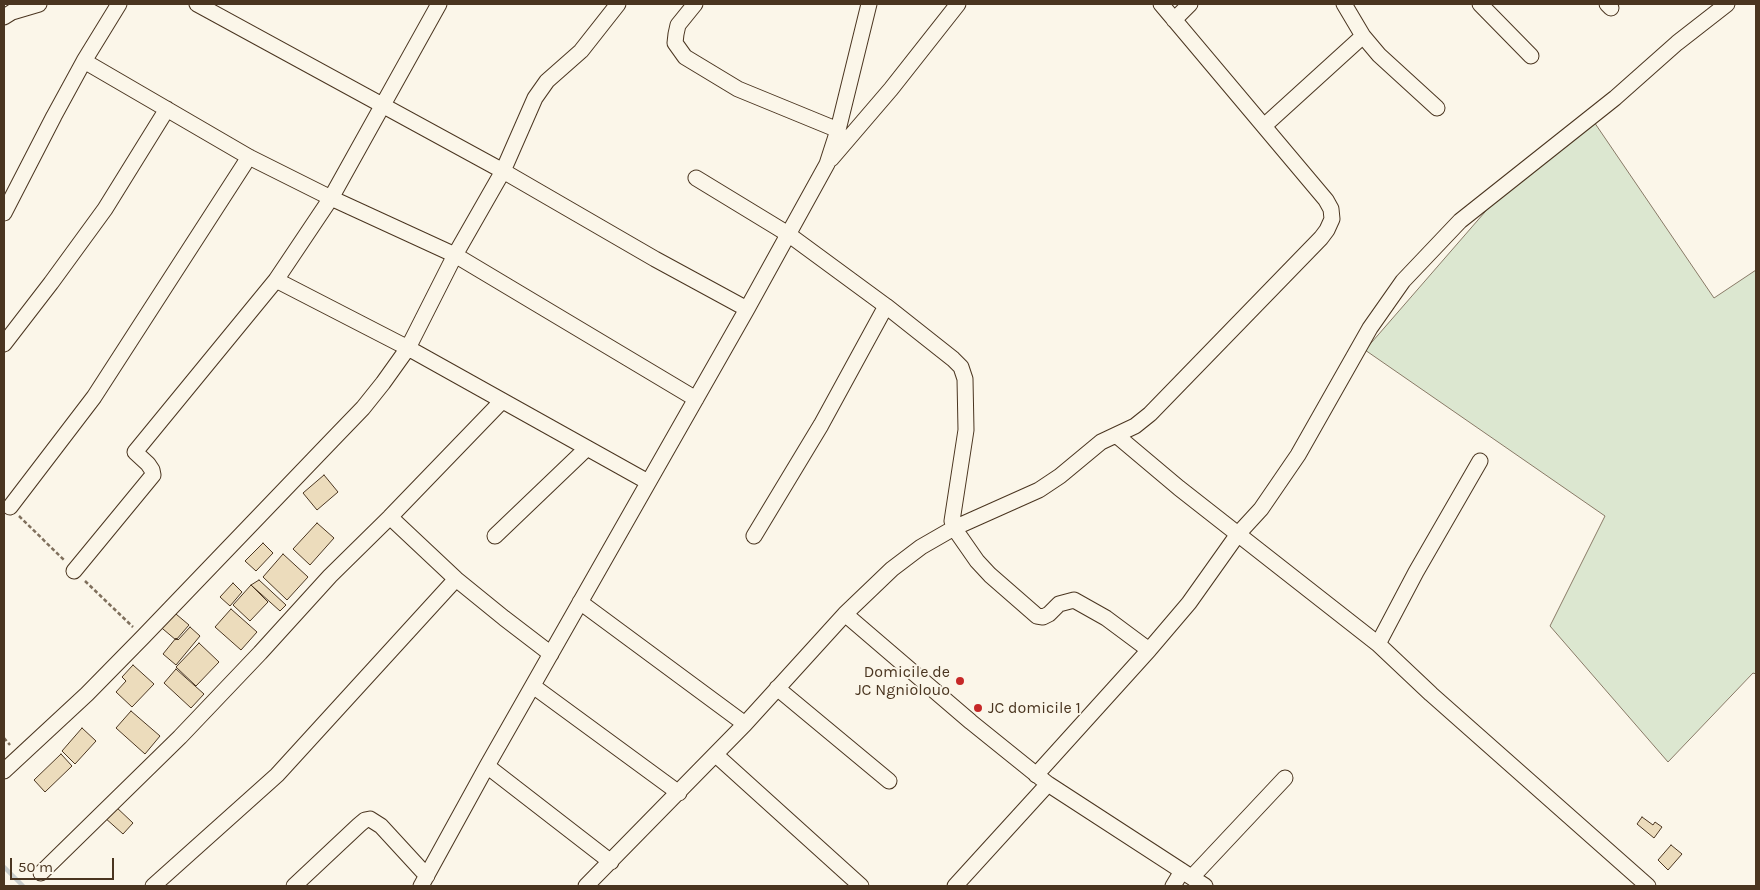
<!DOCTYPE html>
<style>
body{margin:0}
#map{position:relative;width:1760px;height:890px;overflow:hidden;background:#fbf6e9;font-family:Karla,sans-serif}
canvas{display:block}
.frame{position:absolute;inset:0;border:5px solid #4a3520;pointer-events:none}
.scale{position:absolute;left:10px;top:858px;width:104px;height:22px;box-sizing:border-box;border:2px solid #4a3520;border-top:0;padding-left:6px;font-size:15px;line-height:18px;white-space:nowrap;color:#4a3520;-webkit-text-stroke:4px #fbf6e9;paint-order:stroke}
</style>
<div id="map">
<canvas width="1760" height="890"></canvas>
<div class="frame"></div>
<div class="scale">50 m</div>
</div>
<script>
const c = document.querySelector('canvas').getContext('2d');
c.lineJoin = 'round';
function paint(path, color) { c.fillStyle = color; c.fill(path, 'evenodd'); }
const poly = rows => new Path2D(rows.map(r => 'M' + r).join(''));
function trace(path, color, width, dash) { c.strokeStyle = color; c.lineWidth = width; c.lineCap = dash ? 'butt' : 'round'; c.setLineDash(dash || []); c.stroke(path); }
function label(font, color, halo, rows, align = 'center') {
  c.font = font + ' Karla,sans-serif'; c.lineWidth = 4; c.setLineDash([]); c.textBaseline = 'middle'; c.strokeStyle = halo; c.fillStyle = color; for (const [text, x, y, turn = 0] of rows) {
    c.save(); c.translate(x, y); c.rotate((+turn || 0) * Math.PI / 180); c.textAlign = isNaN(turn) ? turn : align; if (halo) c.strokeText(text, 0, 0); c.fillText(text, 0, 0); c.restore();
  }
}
const green = poly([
 [1590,116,1714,298,1756,270,1756,674,1753,673,1668,762,1550,626,1605,516,1365,350,1491,205,1590,116]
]);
paint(green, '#dce7d0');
trace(green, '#887966', 1);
trace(poly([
 [4,867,23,886]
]), '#c9cecd', 4.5);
const building = poly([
 [324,475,338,492,317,510,303,493,324,475],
 [317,523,334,538,310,565,293,549,317,523],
 [263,543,273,553,256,571,245,561,263,543],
 [283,554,308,577,287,600,263,577,283,554],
 [259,580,286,605,280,611,251,585,259,580],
 [233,583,242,592,230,606,220,597,233,583],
 [251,585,268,602,250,621,233,605,251,585],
 [170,609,189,625,176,640,157,624,170,609],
 [231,609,257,632,241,650,215,627,231,609],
 [190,627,200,636,176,665,163,654,176,638,178,640,190,627],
 [199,643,219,662,196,686,176,667,199,643],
 [133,665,154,684,132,707,116,692,126,681,122,677,133,665],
 [176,669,204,694,191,708,164,683,176,669],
 [131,711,160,736,145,754,116,728,131,711],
 [82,728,96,741,75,764,62,751,82,728],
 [61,754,72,766,45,792,34,780,61,754],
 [115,806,133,823,123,834,104,817,115,806],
 [1642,817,1653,825,1655,822,1662,827,1654,838,1637,824,1642,817],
 [1671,845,1682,854,1668,870,1658,860,1671,845]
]);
paint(building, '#ecdcbc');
trace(building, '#4a3520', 1);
const minor = poly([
 [197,4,503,171,655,259,747,309],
 [695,4,678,25,676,34,675,43,685,57,738,89,838,130],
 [1344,4,1363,36,1379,55,1437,108],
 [1480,4,1531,56],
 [1607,4,1611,8],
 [4,17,12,12,39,4],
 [1174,20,1190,4],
 [84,61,249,157,331,198,455,255,696,399],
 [1264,126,1363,36],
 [831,159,891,89,958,4],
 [696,178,788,234,886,306,953,359,961,367,965,379,966,430,952,521,954,528,977,561,990,575,1037,616,1043,617,1049,614,1059,604,1074,600,1106,618,1149,650],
 [4,213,54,116,84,61,119,4],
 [276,280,408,348,648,482],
 [4,344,51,283,105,209,167,109],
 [1116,435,1179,488,1378,644,1431,694,1648,886],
 [10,507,94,397,249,157],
 [390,517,456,579,504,618,551,654],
 [495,536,587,448],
 [754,536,821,425,886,306],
 [74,571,153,475,152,470,148,464,135,452,276,280,331,198,439,4],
 [580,602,745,724],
 [845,614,971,722,1048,784,1205,886],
 [1378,644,1416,572,1480,461],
 [533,686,679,793],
 [777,688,889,781],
 [716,755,861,886],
 [487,766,611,862],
 [4,771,87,694,143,637,335,437,363,408,383,383,408,348,455,255,503,171,535,98,547,81,581,51,618,4],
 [1036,775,1149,650,1189,603,1238,534,1261,509,1298,455,1370,328,1403,281,1460,221,1615,98,1677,43,1727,4],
 [41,873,180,737,260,653,330,576,390,517,502,401],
 [1192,877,1285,778],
 [153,886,277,775,456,579],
 [294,886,359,825,365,820,370,819,381,826,427,876],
 [421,886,487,766,747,309,827,164,838,130,869,4],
 [586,886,745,724,845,614,892,569,921,547,954,528,1039,490,1060,476,1101,442,1135,426,1150,414,1321,238,1327,230,1332,219,1331,209,1326,200,1161,4],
 [955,886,1048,784],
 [1173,886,1182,871]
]);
trace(minor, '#4a3520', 17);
trace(poly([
 [19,516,65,561],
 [85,581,133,627],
 [4,738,10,745]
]), '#7f6f5c', 2.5, [4, 2.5]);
trace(minor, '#fbf6e9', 15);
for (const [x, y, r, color] of [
 [960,681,5,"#c62828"],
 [978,708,5,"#c62828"]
]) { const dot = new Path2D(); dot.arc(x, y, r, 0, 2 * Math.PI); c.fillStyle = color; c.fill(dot); trace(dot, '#fbf6e9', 2); }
label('16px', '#4a3520', '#fbf6e9', [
 ["Domicile de",950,672],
 ["JC Ngniolouo",950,690],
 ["JC domicile 1",988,708,"left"]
], 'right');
</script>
